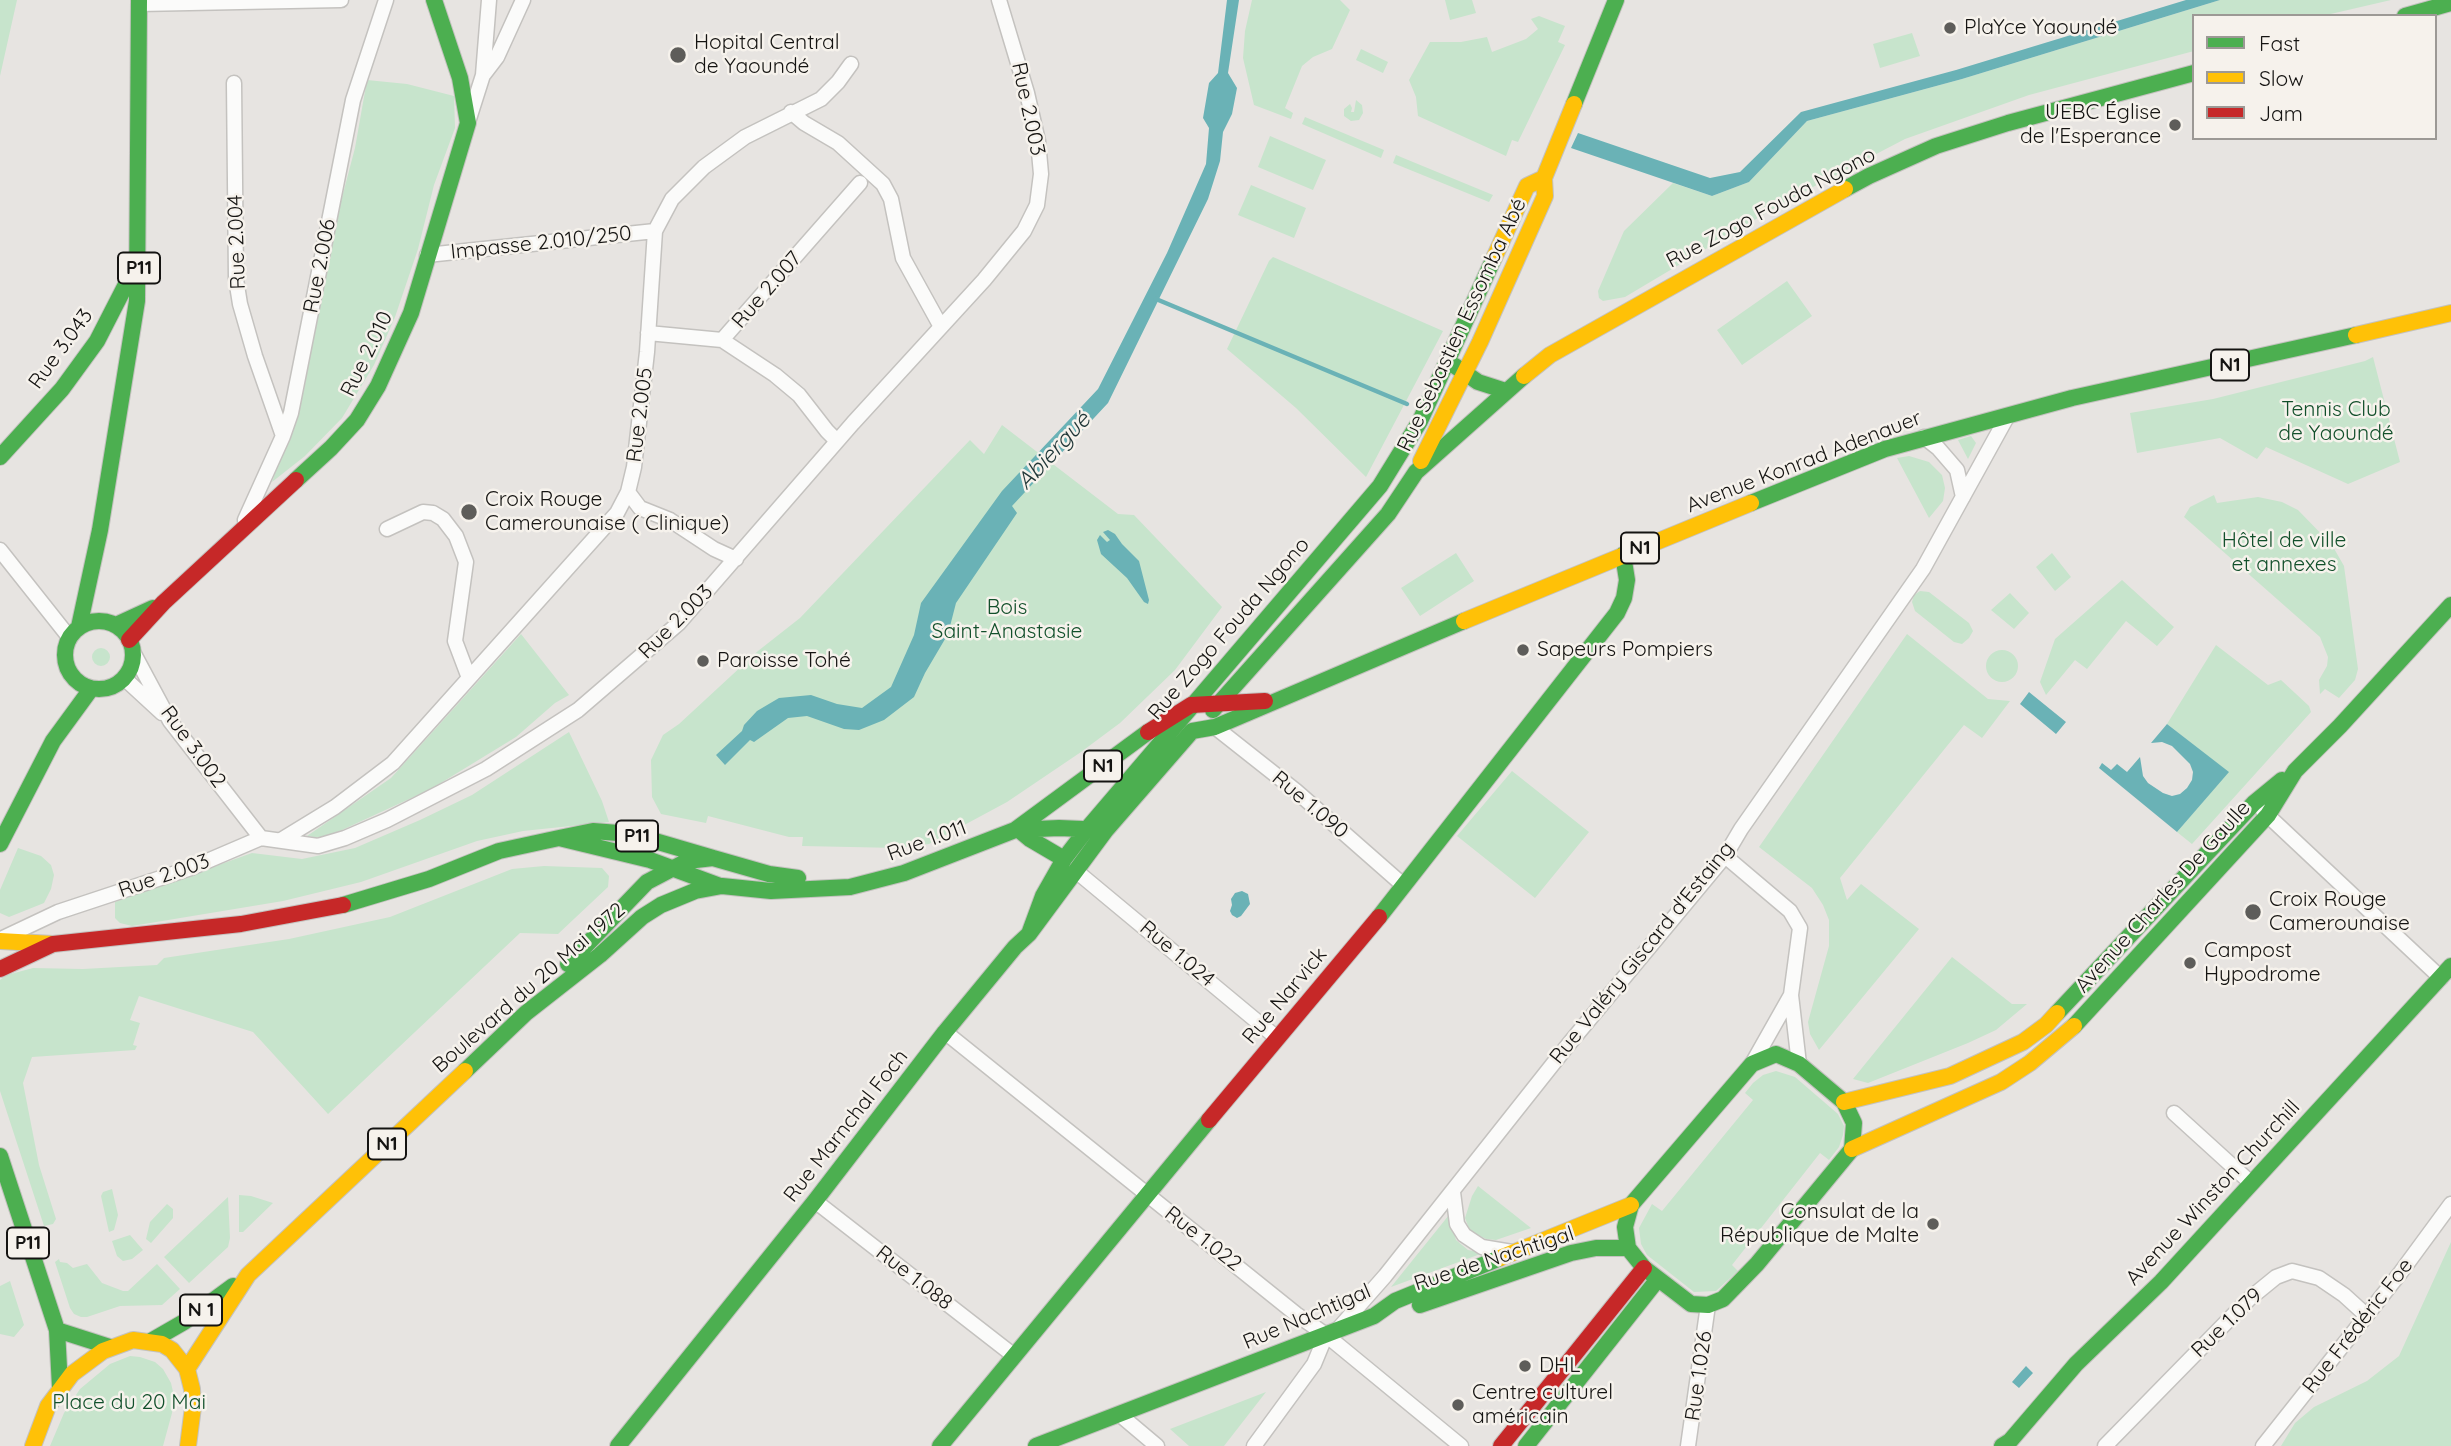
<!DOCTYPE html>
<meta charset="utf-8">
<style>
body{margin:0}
#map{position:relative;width:2451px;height:1446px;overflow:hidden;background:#e7e4e1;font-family:Quicksand,sans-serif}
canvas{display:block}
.legend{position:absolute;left:2192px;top:14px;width:245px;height:126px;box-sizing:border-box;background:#f6f2ec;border:2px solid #9c9995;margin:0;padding:9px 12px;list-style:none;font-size:21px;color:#151412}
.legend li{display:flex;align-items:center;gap:14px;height:35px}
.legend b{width:35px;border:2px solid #9c9995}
</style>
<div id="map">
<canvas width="2451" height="1446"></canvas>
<ul class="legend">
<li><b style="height:9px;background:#4caf50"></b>Fast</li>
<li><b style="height:9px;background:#ffc107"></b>Slow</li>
<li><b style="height:9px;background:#c62828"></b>Jam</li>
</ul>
</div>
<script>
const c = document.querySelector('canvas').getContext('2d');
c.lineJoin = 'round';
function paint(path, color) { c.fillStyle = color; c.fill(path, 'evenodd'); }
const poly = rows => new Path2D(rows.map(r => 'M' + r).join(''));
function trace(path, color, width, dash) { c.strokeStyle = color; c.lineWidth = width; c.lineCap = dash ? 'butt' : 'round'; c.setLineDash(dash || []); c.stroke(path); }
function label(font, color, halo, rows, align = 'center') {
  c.font = font + ' Quicksand,sans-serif'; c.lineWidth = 5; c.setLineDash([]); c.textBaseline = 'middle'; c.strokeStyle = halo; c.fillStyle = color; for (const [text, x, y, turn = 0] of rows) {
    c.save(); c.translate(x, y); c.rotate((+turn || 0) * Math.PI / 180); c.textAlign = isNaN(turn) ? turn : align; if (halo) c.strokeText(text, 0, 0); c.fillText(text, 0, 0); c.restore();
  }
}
paint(poly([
 [0,0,17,0,0,76],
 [1252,0,1340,0,1350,10,1332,49,1313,57,1302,66,1285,108,1293,113,1291,119,1254,105,1243,58,1245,31],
 [1445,0,1472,0,1476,13,1450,20],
 [2220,0,2391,0,2322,16,2194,16,2194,51,2029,95,1905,139,1788,200,1625,297,1603,301,1599,298,1598,291,1624,231,1673,183,1712,196,1749,182,1807,121,1962,79],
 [1539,16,1565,26,1558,42,1565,45,1518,142,1512,140,1506,156,1418,116,1416,97,1409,80,1430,42,1461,42,1487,37,1492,52,1526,39,1538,29,1531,19],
 [1912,33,1920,56,1880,68,1873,44],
 [1361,49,1388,62,1383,73,1356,60],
 [367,80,407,84,454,96,455,128,434,185,418,249,395,317,374,365,342,418,305,456,272,482,304,390,329,247,355,148],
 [1356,100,1362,105,1363,113,1359,120,1351,121,1344,116,1344,109,1350,104,1352,108,1351,112,1354,112],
 [1305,117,1384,150,1381,158,1302,124],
 [1270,136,1326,160,1313,190,1258,167],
 [1396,155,1493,195,1489,202,1393,163],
 [1251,185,1306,208,1294,238,1238,215],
 [1273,257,1443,331,1366,477,1296,408,1227,349,1269,261],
 [1787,281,1812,316,1742,365,1717,330],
 [2373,357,2400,462,2348,484,2266,447,2257,459,2220,438,2137,453,2130,413,2213,399,2365,361],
 [1002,425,1118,514,1134,515,1222,607,1175,670,1120,723,1081,752,1007,802,929,844,899,848,802,846,803,837,789,837,708,816,706,823,661,814,652,797,651,760,663,735,679,724,758,651,800,618,970,440,984,454],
 [1971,436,1976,443,1968,459,1958,440],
 [1909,456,1929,462,1942,475,1945,488,1943,501,1929,518,1897,458],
 [2214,495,2217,503,2258,497,2282,502,2298,510,2332,545,2344,566,2358,669,2355,680,2339,698,2325,689,2320,694,2319,680,2327,666,2328,657,2320,637,2184,517,2190,507],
 [1456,553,1474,581,1420,616,1401,588],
 [2052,553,2071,577,2055,591,2036,567],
 [2122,580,2174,627,2157,646,2126,621,2087,669,2075,660,2046,695,2040,682,2055,639],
 [1920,591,1929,592,1969,623,1973,631,1969,638,1962,644,1954,642,1915,611,1912,602,1914,595],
 [2010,593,2029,613,2014,629,1991,610],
 [521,634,569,695,555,703,516,737,431,789,342,830,321,838,307,836,391,778],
 [1907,634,1988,699,2010,701,1982,738,1964,725,1840,878,1847,900,1861,884,1919,929,1819,1050,1810,1034,1808,1022,1829,946,1829,920,1823,905,1812,888,1759,847],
 [2216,645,2268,685,2281,680,2309,706,2311,712,2192,844,2177,832,2228,772,2167,724],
 '92 657a9 9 0 1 1 18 0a9 9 0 1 1-18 0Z',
 '1986 666a16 16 0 1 1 32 0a16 16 0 1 1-32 0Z',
 [569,732,602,801,609,822,523,831,477,841,361,882,283,901,132,926,120,923,115,918,115,902,252,853,302,859,355,848,420,820,472,795],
 [1512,771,1589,832,1535,898,1457,836],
 [18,848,41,856,51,865,54,875,51,889,44,903,9,917,0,913,0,890],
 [544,866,602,868,609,876,608,887,558,934,520,933,328,1114,253,1032,139,996,130,1020,140,1023,133,1045,137,1046,135,1050,32,1057,23,1083,39,1165,56,1219,53,1224,44,1226,0,1091,0,980,7,975,33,968,83,969,157,965,164,958,289,939,390,917,512,869],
 [1952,957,2012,1004,2027,1004,1996,1030,1968,1043,1868,1083,1853,1079],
 [1776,1071,1795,1077,1838,1114,1844,1126,1843,1135,1839,1147,1829,1160,1820,1153,1732,1265,1738,1271,1716,1291,1694,1292,1647,1255,1641,1244,1639,1228,1652,1204,1662,1211,1753,1100,1745,1093,1753,1083,1763,1075],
 [1478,1186,1531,1228,1496,1240,1486,1239,1470,1231,1465,1218,1472,1196],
 [112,1189,118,1215,114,1230,109,1232,101,1196,103,1192],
 [239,1195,251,1196,273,1203,243,1232,239,1232],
 [228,1197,230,1238,228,1247,189,1283,164,1257],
 [167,1204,173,1209,173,1218,151,1243,146,1239,150,1222],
 [1449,1215,1456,1240,1468,1250,1483,1253,1391,1287],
 [130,1235,143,1250,132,1259,123,1261,117,1256,112,1241],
 [2451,1242,2451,1446,2281,1446,2295,1423,2314,1407,2367,1381,2399,1356],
 [59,1259,60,1262,67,1263,73,1268,87,1264,102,1283,123,1291,128,1291,157,1264,180,1289,162,1305,120,1306,87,1317,81,1317,74,1314,70,1308,55,1262],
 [10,1281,24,1325,14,1337,0,1334,0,1286],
 [130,1356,140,1357,155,1362,163,1369,171,1383,174,1396,172,1413,163,1446,50,1446,64,1413,80,1389,110,1364],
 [1266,1392,1224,1446,1189,1446,1170,1429]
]), '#c7e4cc');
paint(poly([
 [1227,0,1239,0,1228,73,1237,88,1232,114,1223,132,1220,161,1208,199,1108,403,1012,506,1017,513,956,603,948,634,925,673,914,697,884,720,859,730,844,729,807,716,788,718,754,742,750,740,725,765,716,755,742,731,744,725,757,711,779,698,811,695,837,704,862,708,891,687,914,635,921,603,1002,491,1098,389,1167,253,1206,164,1209,128,1203,118,1209,83,1218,73],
 [2186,0,2220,0,1962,79,1807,121,1749,182,1712,196,1571,148,1578,133,1710,178,1740,172,1801,112,1956,70],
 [1108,530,1115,534,1122,544,1139,561,1149,600,1148,604,1144,602,1127,578,1101,554,1097,540,1100,535,1107,542,1110,540,1103,532],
 [2029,692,2066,722,2056,734,2020,704],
 [2167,724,2229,772,2177,832,2099,768,2102,763,2111,770,2117,764,2127,772,2140,757,2143,776,2148,783,2163,793,2172,796,2180,794,2187,788,2192,780,2193,772,2190,764,2172,746,2162,742,2151,743],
 [1242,891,1248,894,1250,904,1241,916,1237,918,1232,915,1230,911,1232,905,1231,899,1235,893],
 [2026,1366,2033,1373,2019,1388,2012,1382]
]), '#6ab2b6');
trace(poly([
 [1156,299,1407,404]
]), '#6ab2b6', 4.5);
const street = poly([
 [139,4,341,0],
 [484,74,497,57,523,0],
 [234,83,236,279,240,304,255,356,283,436],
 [791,112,804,123,838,143,883,184,891,199,903,258,940,325],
 [469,119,483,75,489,0],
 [427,255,655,231],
 [648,333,722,340,860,183],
 [722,340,775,375,799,395,827,431,837,441],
 [1924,437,1938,448,1957,470,1963,497],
 [628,492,640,508,670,520,714,549,736,559],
 [245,520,283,436,291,413,353,100,386,0],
 [387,529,423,512,433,513,443,519,456,536,466,562,455,641,469,678],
 [0,550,69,637],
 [133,652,170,721,261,838],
 [124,678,162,713],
 [1215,727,1296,791,1403,885],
 [2263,811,2441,978],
 [281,840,335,807,393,763,617,513,628,492,634,467,647,352,655,231,672,199,704,167,745,137,821,99,838,82,851,64],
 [1725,856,1790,911,1800,928,1791,995,1799,1064],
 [1076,871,1277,1038],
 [3,938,58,912,191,868,261,838,318,846,345,838,387,820,486,769,578,710,679,623,853,423,984,280,1024,231,1037,205,1041,174,1038,141,1027,93,999,0],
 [945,1032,1296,1314,1326,1335,1461,1446],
 [1752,1064,1791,995],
 [2174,1113,2251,1183],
 [1453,1192,1457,1224,1464,1235,1482,1247,1512,1252],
 [815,1201,1013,1355],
 [1340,1327,1385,1276,1568,1045,1725,856,1741,829,1923,569,2007,417],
 [1119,1414,1157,1446],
 [1254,1446,1314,1364,1326,1335],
 [1688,1446,1708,1305],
 [2105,1446,2249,1299,2276,1277,2292,1271,2319,1278,2344,1295,2366,1315],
 [2263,1446,2401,1272,2451,1204]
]);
const fast = poly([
 [2405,16,2451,3],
 [1574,104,1616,0],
 [1845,189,1869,176,1936,146,2008,123,2194,73],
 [1455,366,1478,382,1506,391],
 [0,457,62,389,97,341,137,263],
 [296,480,331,448,357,420,378,386,411,313,468,123,460,78,434,0],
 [1751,503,1885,449,2072,398,2356,335],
 '65 655a34 34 0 1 1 68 0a34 34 0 1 1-68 0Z',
 [116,625,153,608],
 [79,627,100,530,137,301,139,0],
 [1213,710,1388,514,1416,472,1524,376],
 [1018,829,1030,839,1064,859],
 [1015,830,1059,828,1106,830,1192,731,1215,727,1464,621],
 [559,838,593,831,631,834,713,858],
 [0,844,53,741,91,689],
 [343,905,429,879,499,851,559,838,650,860,720,886],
 [1379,917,1617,613,1624,598,1627,580,1623,555],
 [1029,934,1043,896,1064,859,1087,829,1380,486,1420,421,1494,258],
 [568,964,647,882,687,861,713,858,769,874,798,878],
 [2057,1013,2254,803,2282,780],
 [2074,1026,2268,815,2295,771,2340,726,2451,605],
 [1776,1054,1799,1064,1844,1102,1854,1123,1852,1149,1757,1264,1723,1299,1708,1305,1691,1304,1644,1268,1628,1248,1625,1227,1631,1205,1752,1064,1776,1054],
 [465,1071,526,1013,600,955,642,917,661,905,695,891,722,886,771,891,850,887,904,873,1015,830,1148,732],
 [0,1156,57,1330,60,1387],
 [1420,1305,1571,1253,1596,1248,1628,1248],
 [57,1330,110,1347],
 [151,1341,184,1322,233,1286],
 [618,1446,815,1201,945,1032,1015,947,1029,934,1106,830],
 [940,1446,1209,1120],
 [1036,1446,1374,1316,1395,1301,1500,1258],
 [1526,1446,1658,1279],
 [2002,1446,2010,1441,2076,1364,2161,1282,2451,966]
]);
const slow = poly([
 [1494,258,1527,186,1544,178],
 [2356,335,2451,313],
 [1524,376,1550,355,1845,189],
 [1421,461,1480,342,1545,196,1544,178,1574,104],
 [1464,621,1751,503],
 [0,941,53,944],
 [1844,1102,1950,1076,2023,1042,2046,1025,2057,1013],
 [1852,1149,2001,1082,2030,1063,2074,1026],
 [1500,1258,1631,1205],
 [187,1369,248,1275,465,1071],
 [33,1446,48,1406,72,1374,103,1351,133,1340,162,1344,172,1350,187,1369,192,1389,193,1407,188,1446]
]);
const jam = poly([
 [129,640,164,602,296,480],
 [1148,732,1191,705,1265,701],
 [0,969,53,944,241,924,343,905],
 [1209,1120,1379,917],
 [1501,1446,1644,1268]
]);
trace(street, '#c4c2bf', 17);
trace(fast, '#c4c2bf', 18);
trace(slow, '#c4c2bf', 18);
trace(jam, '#c4c2bf', 18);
trace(street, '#fbfbfa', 14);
trace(fast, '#4caf50', 16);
trace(slow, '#ffc107', 16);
trace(jam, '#c62828', 16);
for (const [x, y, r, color] of [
 [1950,28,7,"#5e5d5a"],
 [678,55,9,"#5e5d5a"],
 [2175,125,7,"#5e5d5a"],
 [469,512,9,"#5e5d5a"],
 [1523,650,7,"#5e5d5a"],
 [703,661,7,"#5e5d5a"],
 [2253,912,9,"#5e5d5a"],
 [2190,963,7,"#5e5d5a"],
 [1933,1224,7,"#5e5d5a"],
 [1525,1366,7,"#5e5d5a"],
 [1458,1405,7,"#5e5d5a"]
]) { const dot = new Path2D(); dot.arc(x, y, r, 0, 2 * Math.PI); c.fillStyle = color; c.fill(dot); trace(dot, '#f6f2ec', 2.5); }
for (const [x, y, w] of [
 [139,268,42],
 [2230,365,38],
 [1640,548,38],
 [1103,766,38],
 [637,836,42],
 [387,1144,38],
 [28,1243,42],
 [201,1310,42]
]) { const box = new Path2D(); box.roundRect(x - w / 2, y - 15.5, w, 31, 5); c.fillStyle = '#f6f2ec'; c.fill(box); trace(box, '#151412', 2); }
label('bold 19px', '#151412', null, [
 ["P11",139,268],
 ["N1",2230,365],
 ["N1",1640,548],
 ["N1",1103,766],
 ["P11",637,836],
 ["N1",387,1144],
 ["P11",28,1243],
 ["N 1",201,1310]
]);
label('21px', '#151412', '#f6f2ec', [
 ["PlaYce Yaoundé",1964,28],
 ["Hopital Central",694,43],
 ["de Yaoundé",694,67],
 ["UEBC Église",2161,113,"right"],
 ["de l'Esperance",2161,137,"right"],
 ["Croix Rouge",485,500],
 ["Camerounaise ( Clinique)",485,524],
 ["Sapeurs Pompiers",1537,650],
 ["Paroisse Tohé",717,661],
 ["Croix Rouge",2269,900],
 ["Camerounaise",2269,924],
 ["Campost",2204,951],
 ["Hypodrome",2204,975],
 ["Consulat de la",1919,1212,"right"],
 ["République de Malte",1919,1236,"right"],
 ["DHL",1539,1366],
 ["Centre culturel",1472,1393],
 ["américain",1472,1417]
], 'left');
label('21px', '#151412', '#f6f2ec', [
 ["Rue 2.003",1028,109,78],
 ["Rue Zogo Fouda Ngono",1771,208,-28],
 ["Rue 2.004",237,242,-92],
 ["Impasse 2.010/250",541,243,-6],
 ["Rue 2.006",320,266,-79],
 ["Rue 2.007",767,290,-49],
 ["Rue Sebastien Essomba Abé",1462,325,-65],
 ["Rue 3.043",61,349,-54],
 ["Rue 2.010",367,354,-64],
 ["Rue 2.005",640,415,-83],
 ["Avenue Konrad Adenauer",1804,462,-21],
 ["Rue 2.003",676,622,-45],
 ["Rue Zogo Fouda Ngono",1229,629,-49],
 ["Rue 3.002",193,747,54],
 ["Rue 1.090",1310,805,40],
 ["Rue 1.011",927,841,-20],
 ["Rue 2.003",164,876,-19],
 ["Avenue Charles De Gaulle",2163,897,-48],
 ["Rue Valéry Giscard d'Estaing",1642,953,-51],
 ["Rue 1.024",1177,954,40],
 ["Boulevard du 20 Mai 1972",529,988,-41],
 ["Rue Narvick",1285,996,-50],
 ["Rue Marnchal Foch",846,1126,-52],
 ["Avenue Winston Churchill",2213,1193,-47],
 ["Rue 1.022",1203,1239,38],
 ["Rue de Nachtigal",1494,1259,-18],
 ["Rue 1.088",914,1278,38],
 ["Rue Nachtigal",1307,1317,-23],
 ["Rue 1.079",2227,1323,-44],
 ["Rue Frédéric Foe",2358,1326,-52],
 ["Rue 1.026",1699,1376,-82]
]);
label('21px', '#12502b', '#f6f2ec', [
 ["Tennis Club",2336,410],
 ["de Yaoundé",2336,434],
 ["Hôtel de ville",2284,541],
 ["et annexes",2284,565],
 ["Bois",1007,608],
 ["Saint-Anastasie",1007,632],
 ["Place du 20 Mai",129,1403]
]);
label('italic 23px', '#1f3637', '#f6f2ec', [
 ["Abiergué",1054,451,-47]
]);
</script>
